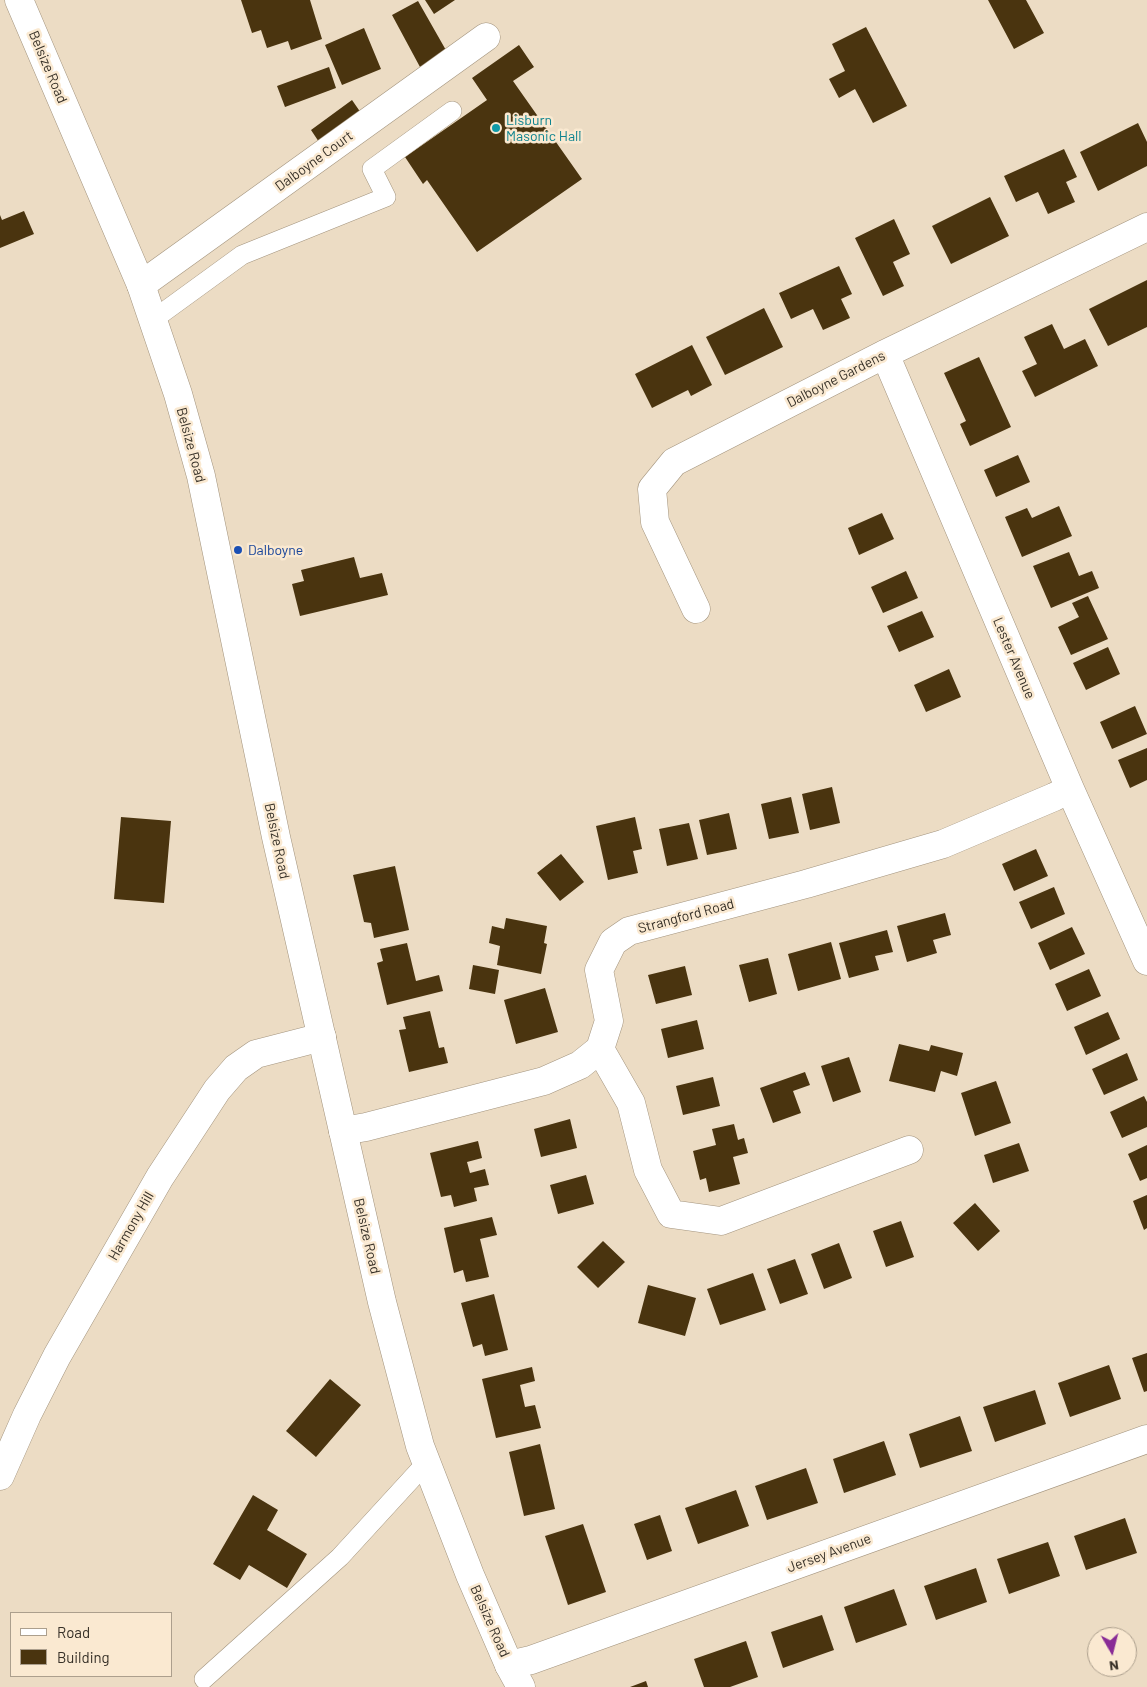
<!DOCTYPE html>
<style>
body{margin:0}
#map{position:relative;width:1147px;height:1687px;overflow:hidden;background:#ecdcc4;font-family:Barlow,sans-serif}
canvas{display:block}
.legend{position:absolute;left:10px;top:1612px;width:162px;height:65px;box-sizing:border-box;background:#fae9d1;border:1px solid #ac9f8d;margin:0;padding:6px 9px;list-style:none;font-size:15px;color:#363027}
.legend li{display:flex;align-items:center;gap:10px;height:25px}
.legend b{width:25px;border:1px solid #ac9f8d}
.north{position:absolute;left:1087px;top:1627px;width:50px;height:50px;box-sizing:border-box;background:#fae9d1;border:1px solid #ac9f8d;border-radius:50%;rotate:172deg;font-size:14px;font-weight:700;line-height:20px;text-align:center;color:#363027}
.north::after{content:'';display:block;margin:auto;width:18px;height:22px;background:#892c96;clip-path:polygon(50% 0,100% 100%,50% 72%,0 100%)}
</style>
<div id="map">
<canvas width="1147" height="1687"></canvas>
<ul class="legend">
<li><b style="height:6px;background:#fff"></b>Road</li>
<li><b style="height:14px;background:#4a340f"></b>Building</li>
</ul>
<div class="north">N</div>
</div>
<script>
const c = document.querySelector('canvas').getContext('2d');
c.lineJoin = 'round';
function paint(path, color) { c.fillStyle = color; c.fill(path, 'evenodd'); }
const poly = rows => new Path2D(rows.map(r => 'M' + r).join(''));
function trace(path, color, width, dash) { c.strokeStyle = color; c.lineWidth = width; c.lineCap = dash ? 'butt' : 'round'; c.setLineDash(dash || []); c.stroke(path); }
function label(font, color, halo, rows, align = 'center') {
  c.font = font + ' Barlow,sans-serif'; c.lineWidth = 5; c.setLineDash([]); c.textBaseline = 'middle'; c.strokeStyle = halo; c.fillStyle = color; for (const [text, x, y, turn = 0] of rows) {
    c.save(); c.translate(x, y); c.rotate((+turn || 0) * Math.PI / 180); c.textAlign = isNaN(turn) ? turn : align; if (halo) c.strokeText(text, 0, 0); c.fillText(text, 0, 0); c.restore();
  }
}
paint(poly([
 [241,0,310,0,322,39,291,50,288,41,267,48,261,30,252,33],
 [425,0,455,0,434,14],
 [988,0,1026,0,1044,33,1014,49],
 [418,1,447,52,420,67,392,15],
 [866,27,907,106,873,123,855,89,839,98,829,79,845,71,832,44],
 [364,28,381,69,342,85,325,45],
 [519,45,534,67,513,81,582,179,477,252,427,180,423,184,405,157,487,100,472,78],
 [329,67,336,88,285,107,277,86],
 [352,100,361,113,319,142,311,130],
 [1138,123,1147,142,1147,166,1098,191,1080,152],
 [1064,149,1077,177,1066,182,1075,202,1048,214,1038,192,1016,202,1004,176],
 [990,197,1009,236,951,264,932,226],
 [24,211,34,234,0,248,0,215,2,220],
 [894,219,910,254,893,262,904,286,883,296,855,238],
 [839,266,852,294,841,299,850,318,823,330,813,309,791,319,779,293],
 [1147,280,1147,327,1108,346,1089,309],
 [764,308,783,347,725,375,706,337],
 [1052,324,1064,349,1085,339,1098,366,1035,397,1022,371,1037,364,1024,337],
 [692,345,712,385,691,396,688,390,652,408,635,374],
 [979,357,1011,427,970,446,960,424,966,421,944,373],
 [1018,455,1030,482,996,497,984,470],
 [1059,506,1072,536,1022,557,1005,517,1027,508,1032,518],
 [882,513,894,539,859,555,848,528],
 [1069,552,1079,576,1092,571,1099,588,1051,608,1033,566],
 [354,557,360,578,382,573,388,595,300,616,292,584,304,581,301,570],
 [906,571,918,598,883,613,871,587],
 [1088,596,1108,639,1071,655,1058,627,1079,617,1072,603],
 [922,611,934,637,899,652,887,626],
 [1108,647,1120,674,1086,690,1073,663],
 [949,669,961,697,926,712,914,685],
 [1135,706,1147,734,1112,749,1100,722],
 [1147,748,1147,780,1130,788,1118,760],
 [832,787,840,823,810,830,802,794],
 [791,797,799,833,769,839,761,804],
 [729,813,737,849,707,855,699,820],
 [121,817,171,821,164,903,114,899],
 [635,817,642,849,633,851,638,873,608,880,596,826],
 [689,823,698,859,667,866,659,829],
 [1036,849,1048,876,1014,891,1002,864],
 [561,854,584,882,560,901,537,873],
 [395,866,409,930,374,938,371,923,364,922,353,875],
 [1054,887,1065,914,1031,929,1019,902],
 [945,913,951,935,933,940,937,953,907,962,897,926],
 [506,918,547,926,544,943,547,944,541,974,497,965,500,946,489,943,492,926,504,929],
 [1072,927,1085,954,1050,970,1038,943],
 [887,930,893,952,875,956,879,970,849,978,839,943],
 [831,942,841,979,798,991,788,954],
 [407,943,416,981,439,975,443,991,387,1005,377,963,383,961,380,949],
 [768,958,777,994,749,1002,739,965],
 [473,965,499,970,495,994,469,989],
 [685,966,692,995,656,1004,648,975],
 [1089,969,1101,996,1067,1011,1055,984],
 [545,988,558,1032,516,1044,504,1000],
 [430,1011,439,1048,444,1047,448,1063,409,1072,399,1030,406,1029,403,1017],
 [1108,1012,1120,1039,1086,1055,1074,1027],
 [697,1020,704,1049,668,1058,661,1029],
 [899,1044,929,1051,931,1045,963,1053,957,1076,941,1071,935,1092,889,1081],
 [1127,1053,1138,1080,1104,1095,1092,1069],
 [849,1057,861,1092,833,1102,821,1066],
 [805,1072,810,1085,793,1091,801,1113,773,1123,760,1088],
 [713,1077,720,1106,683,1115,676,1086],
 [996,1081,1011,1123,975,1136,961,1093],
 [1144,1096,1147,1102,1147,1127,1122,1138,1110,1112],
 [570,1119,577,1148,541,1157,534,1129],
 [734,1124,738,1140,744,1138,748,1153,733,1157,740,1184,709,1192,706,1178,700,1180,693,1151,716,1145,712,1129],
 [478,1141,482,1158,467,1162,470,1173,485,1169,489,1185,474,1188,477,1201,454,1207,451,1195,441,1197,430,1153],
 [1019,1143,1029,1171,993,1183,984,1155],
 [1147,1145,1147,1178,1140,1181,1128,1154],
 [586,1175,594,1204,558,1214,550,1185],
 [1147,1195,1147,1228,1144,1230,1133,1201],
 [975,1203,1000,1231,978,1251,953,1223],
 [492,1217,497,1235,480,1239,489,1277,466,1282,463,1270,454,1273,444,1228],
 [901,1221,914,1257,886,1267,873,1231],
 [603,1241,625,1262,598,1288,577,1267],
 [839,1243,852,1278,824,1289,811,1254],
 [795,1259,808,1294,780,1304,767,1269],
 [753,1273,766,1310,720,1325,707,1289],
 [648,1285,696,1298,685,1336,638,1323],
 [494,1294,508,1350,485,1356,482,1344,473,1347,461,1303],
 [1147,1353,1147,1391,1144,1392,1132,1358],
 [1109,1365,1121,1399,1070,1417,1058,1383],
 [532,1367,535,1381,520,1385,525,1407,535,1405,541,1428,496,1438,482,1379],
 [330,1379,361,1405,316,1457,286,1431],
 [1035,1390,1046,1424,995,1442,983,1407],
 [960,1416,972,1451,920,1468,909,1434],
 [884,1441,896,1475,844,1493,833,1459],
 [540,1444,555,1509,524,1516,509,1452],
 [806,1468,818,1503,767,1520,755,1486],
 [736,1490,749,1526,698,1544,685,1508],
 [253,1495,278,1510,267,1530,307,1554,287,1588,249,1565,240,1580,213,1564],
 [660,1515,672,1551,647,1560,634,1524],
 [1125,1518,1137,1553,1086,1570,1074,1536],
 [583,1524,606,1592,568,1605,545,1536],
 [1048,1542,1060,1576,1009,1594,997,1559],
 [976,1568,987,1602,936,1620,924,1586],
 [894,1589,907,1625,856,1643,844,1607],
 [822,1615,834,1650,783,1668,771,1632],
 [746,1641,758,1677,730,1687,704,1687,694,1659],
 [646,1681,648,1687,630,1687]
]), '#4a340f');
const service = poly([
 [154,319,242,255,386,197,372,169,452,111],
 [204,1679,340,1557,427,1462]
]);
const minor = poly([
 [141,285,486,37],
 [885,354,1070,789,1147,961],
 [696,609,655,522,652,489,674,462,885,354,1147,227],
 [600,1049,631,1103,648,1170,671,1214,721,1221,909,1150],
 [343,1131,366,1127,544,1081,580,1065,600,1049,609,1021,599,970,613,942,629,931,806,884,943,844,1054,797,1070,789],
 [0,1476,27,1415,57,1356,160,1177,217,1090,236,1068,256,1054,322,1037],
 [509,1665,531,1660,1147,1439]
]);
const tertiary = poly([
 [19,0,141,285,178,394,201,476,276,837,382,1302,420,1446,470,1575,509,1665,521,1687]
]);
trace(service, '#a3947e', 20);
trace(minor, '#a3947e', 29);
trace(tertiary, '#a3947e', 29);
trace(service, '#fff', 19);
trace(minor, '#fff', 28);
trace(tertiary, '#fff', 28);
for (const [x, y, r, color] of [
 [496,128,5,"#0f9aa8"],
 [238,550,5,"#1a4fb4"]
]) { const dot = new Path2D(); dot.arc(x, y, r, 0, 2 * Math.PI); c.fillStyle = color; c.fill(dot); trace(dot, '#fae9d1', 2); }
label('14px', '#363027', '#fae9d1', [
 ["Belsize Road",48,67,67],
 ["Dalboyne Court",314,161,-36],
 ["Dalboyne Gardens",836,379,-27],
 ["Belsize Road",191,445,75],
 ["Lester Avenue",1014,658,67],
 ["Belsize Road",277,841,78],
 ["Strangford Road",686,916,-15],
 ["Harmony Hill",131,1226,-60],
 ["Belsize Road",367,1236,77],
 ["Jersey Avenue",829,1553,-20],
 ["Belsize Road",490,1621,66]
]);
label('14px', '#0d838f', '#fae9d1', [
 ["Lisburn",506,120],
 ["Masonic Hall",506,136]
], 'left');
label('14px', '#164399', '#fae9d1', [
 ["Dalboyne",248,550]
], 'left');
</script>
